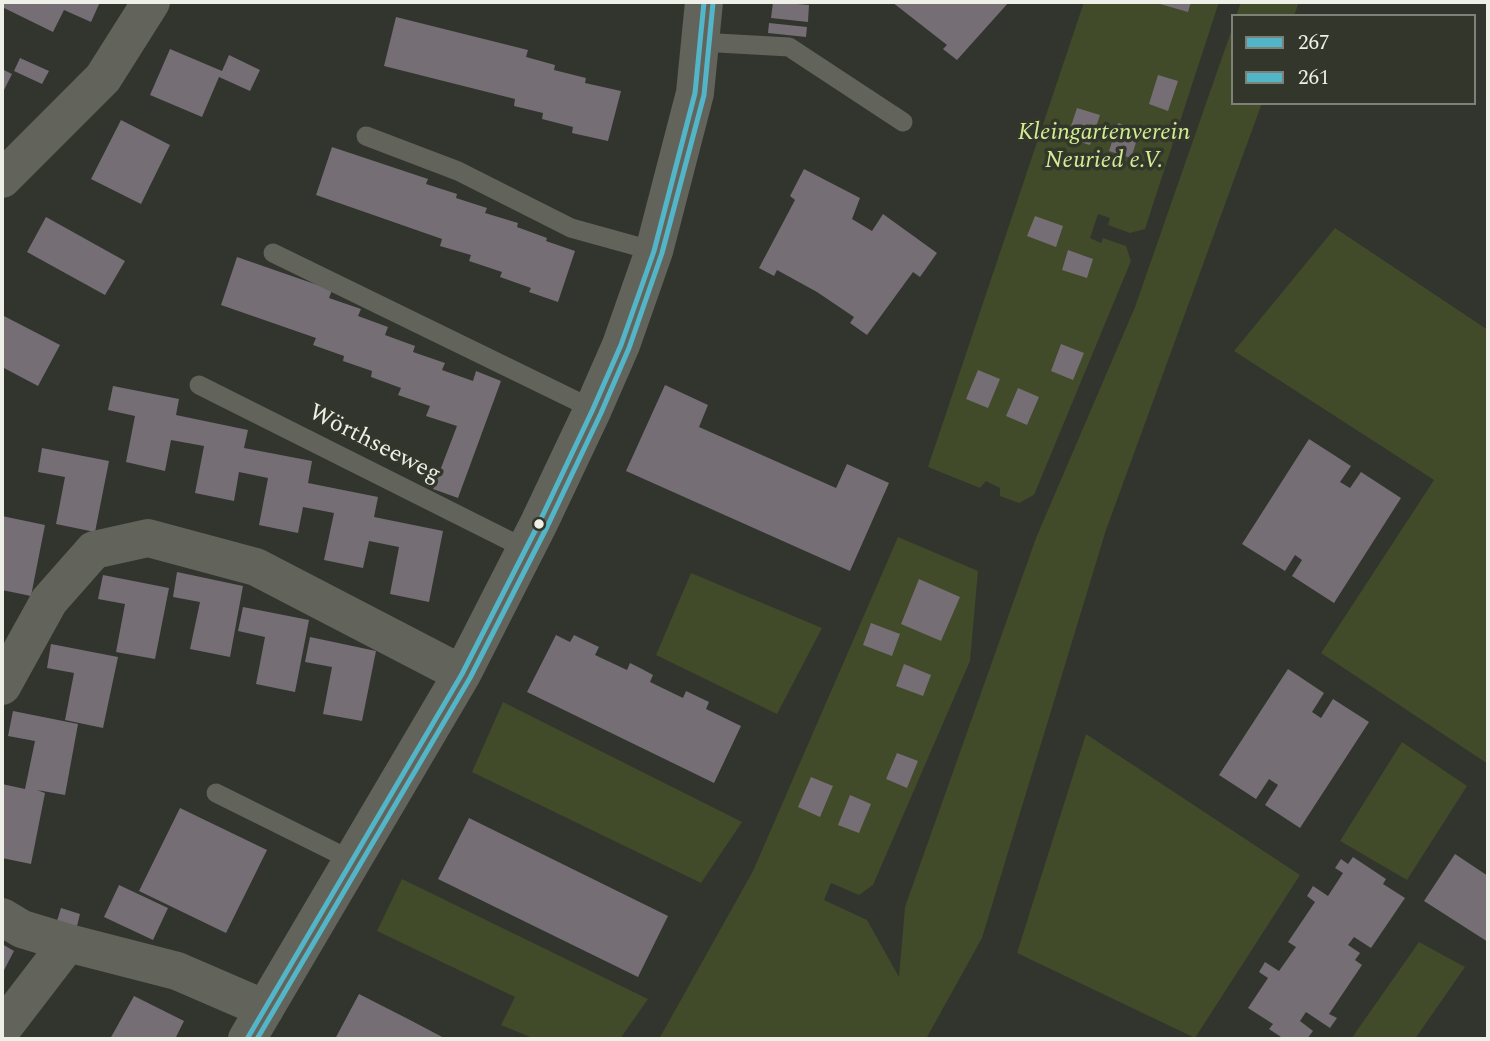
<!DOCTYPE html>
<meta charset="utf-8">
<style>
body{margin:0}
#map{position:relative;width:1490px;height:1041px;overflow:hidden;background:#32342e;font-family:Spectral,serif}
canvas{display:block}
.frame{position:absolute;inset:0;border:4px solid #eef0e8;pointer-events:none}
.legend{position:absolute;left:1231px;top:14px;width:245px;height:91px;box-sizing:border-box;background:#33372b;border:2px solid #7e8177;margin:0;padding:9px 12px;list-style:none;font-size:21px;color:#eef0e8}
.legend li{display:flex;align-items:center;gap:14px;height:35px}
.legend b{width:35px;border:2px solid #7e8177}
</style>
<div id="map">
<canvas width="1490" height="1041"></canvas>
<div class="frame"></div>
<ul class="legend">
<li><b style="height:9px;background:#53b5c8"></b>267</li>
<li><b style="height:9px;background:#53b5c8"></b>261</li>
</ul>
</div>
<script>
const c = document.querySelector('canvas').getContext('2d');
c.lineJoin = 'round';
function paint(path, color) { c.fillStyle = color; c.fill(path, 'evenodd'); }
const poly = rows => new Path2D(rows.map(r => 'M' + r).join(''));
function trace(path, color, width, dash) { c.strokeStyle = color; c.lineWidth = width; c.lineCap = dash ? 'butt' : 'round'; c.setLineDash(dash || []); c.stroke(path); }
function label(font, color, halo, rows, align = 'center') {
  c.font = font + ' Spectral,serif'; c.lineWidth = 7; c.setLineDash([]); c.textBaseline = 'middle'; c.strokeStyle = halo; c.fillStyle = color; for (const [text, x, y, turn = 0] of rows) {
    c.save(); c.translate(x, y); c.rotate((+turn || 0) * Math.PI / 180); c.textAlign = isNaN(turn) ? turn : align; if (halo) c.strokeText(text, 0, 0); c.fillText(text, 0, 0); c.restore();
  }
}
paint(poly([
 [1084,2,1219,2,1145,229,1130,233,1108,225,1110,218,1098,214,1090,238,1101,243,1103,238,1126,246,1131,261,1034,495,1019,503,1000,496,1000,488,986,481,980,488,928,467],
 [1241,2,1299,2,1294,16,1236,16],
 [1233,26,1233,103,1262,103,1106,530,982,938,926,1039,659,1039,753,871,898,537,978,571,970,661,873,885,859,895,831,883,824,900,867,920,899,977,905,907,1036,538,1135,307],
 [1335,228,1488,330,1488,764,1321,653,1434,480,1234,351],
 [691,573,822,628,777,714,656,655],
 [503,702,742,822,701,883,472,772],
 [1086,734,1300,875,1195,1038,1017,953],
 [1402,742,1467,786,1407,880,1340,841],
 [402,879,648,999,620,1039,535,1039,501,1025,515,997,377,931],
 [1419,942,1465,967,1415,1039,1351,1039]
]), '#414a29');
paint(poly([
 [2,2,100,2,91,22,64,10,53,32,2,7],
 [773,2,809,5,808,22,771,18],
 [892,2,1009,2,957,60,943,49,947,45],
 [1160,2,1191,2,1188,12,1160,4],
 [396,17,528,50,526,57,555,65,554,70,586,78,585,83,621,91,608,141,572,133,573,127,542,119,543,113,514,106,515,99,384,66],
 [769,23,807,27,806,37,768,33],
 [170,49,222,71,229,55,260,70,250,91,219,77,202,117,150,95],
 [20,58,49,71,42,84,14,71],
 [2,69,12,74,2,94],
 [1158,75,1178,81,1168,111,1149,104],
 [1077,108,1100,115,1090,145,1067,138],
 [121,120,170,145,141,204,91,179],
 [1118,123,1140,130,1131,158,1109,151],
 [332,147,428,179,426,184,457,194,456,198,487,208,485,213,518,223,517,227,547,238,546,241,575,251,558,302,529,292,531,288,500,277,502,272,469,261,471,255,440,246,442,239,316,195],
 [804,169,860,198,852,219,872,231,883,214,937,253,920,277,913,272,867,335,850,323,854,317,817,292,777,270,774,276,759,268,795,200,790,196],
 [1035,216,1063,226,1056,247,1027,236],
 [46,217,125,261,105,295,27,252],
 [1068,250,1093,259,1087,278,1062,270],
 [237,257,332,290,329,298,361,309,358,316,388,327,385,335,415,346,413,352,445,363,442,370,473,381,476,371,501,381,458,498,433,489,457,426,426,416,430,406,398,395,401,388,371,377,372,371,343,361,344,356,313,345,316,338,221,305],
 [2,315,60,345,38,386,2,367],
 [1061,344,1084,353,1073,380,1051,371],
 [978,370,1000,379,988,408,966,399],
 [665,385,708,405,699,427,836,488,847,464,889,483,850,571,626,471],
 [113,386,179,399,176,415,248,430,244,448,312,461,308,483,378,497,374,517,443,531,429,602,390,594,399,547,369,541,363,568,324,560,334,513,303,507,298,533,259,525,268,478,239,472,234,501,195,493,204,446,171,440,165,471,126,462,135,416,108,410],
 [1018,388,1039,397,1027,425,1006,416],
 [1309,439,1351,466,1340,482,1350,488,1361,472,1401,498,1334,603,1292,576,1302,560,1295,555,1285,571,1242,544],
 [42,448,109,461,95,532,56,524,65,477,38,472],
 [2,516,45,525,31,596,2,590],
 [177,572,243,586,230,657,190,649,200,602,173,597],
 [103,575,169,588,155,659,116,652,125,604,98,599],
 [919,579,960,597,941,641,901,624],
 [243,607,309,620,295,692,256,684,265,637,238,631],
 [871,623,900,634,892,656,863,645],
 [556,635,570,642,574,635,599,647,595,655,627,670,630,663,642,669,653,675,650,682,683,698,686,691,709,702,706,709,741,726,714,783,527,692],
 [310,637,376,651,362,721,323,714,332,667,305,662],
 [51,644,118,657,103,728,65,720,74,673,47,668],
 [904,664,931,675,923,696,896,686],
 [1288,669,1324,693,1312,712,1321,718,1333,699,1369,722,1300,828,1265,805,1278,785,1269,779,1256,799,1219,775],
 [13,711,78,724,65,795,37,790,45,793,31,864,2,858,2,784,25,789,35,741,8,736],
 [897,753,918,761,907,788,886,779],
 [811,777,833,786,820,817,798,807],
 [850,795,871,804,859,833,838,825],
 [180,808,267,850,226,933,139,891],
 [469,818,668,916,638,977,438,879],
 [1455,854,1488,876,1488,942,1424,901],
 [1353,857,1386,879,1383,884,1405,898,1371,948,1354,937,1348,945,1360,953,1355,960,1362,965,1329,1014,1337,1018,1330,1028,1306,1012,1300,1021,1313,1031,1307,1039,1284,1039,1269,1029,1273,1024,1248,1008,1268,978,1259,972,1265,962,1279,971,1296,947,1288,942,1315,902,1307,896,1313,886,1328,896,1343,873,1335,868,1341,859,1348,864],
 [119,885,168,908,153,940,104,917],
 [61,908,80,914,76,930,56,924],
 [2,944,14,951,2,974],
 [359,994,410,1020,446,1039,335,1039],
 [134,996,184,1021,175,1039,110,1039]
]), '#756e75');
trace(poly([
 [700,42,789,47,903,122],
 [366,136,458,171,571,228,654,251],
 [273,253,593,409],
 [199,385,526,549],
 [216,793,351,860]
]), '#62645b', 19);
trace(poly([
 [2,179,103,78,151,2],
 [2,686,49,601,94,550,148,538,256,567,462,674],
 [2,917,22,929,68,943],
 [2,1029,68,943,177,971,265,1009],
 [247,1039,462,674,539,523,593,409,621,345,654,251,695,93,704,2]
]), '#62645b', 38);
trace(poly([
 [247,1039,462,674,539,523,593,409,621,345,654,251,695,93,704,2]
]), '#53b5c8', 5);
trace(poly([
 [257,1039,470,678,547,527,601,413,629,348,662,253,704,95,713,3]
]), '#53b5c8', 5);
for (const [x, y, r, color] of [
 [539,524,6,"#eef0e8"]
]) { const dot = new Path2D(); dot.arc(x, y, r, 0, 2 * Math.PI); c.fillStyle = color; c.fill(dot); trace(dot, '#33372b', 2.5); }
label('italic 24px', '#d3ed92', '#33372b', [
 ["Kleingartenverein",1104,134],
 ["Neuried e.V.",1104,162]
]);
label('24px', '#eef0e8', '#33372b', [
 ["Wörthseeweg",374,445,27]
]);
</script>
